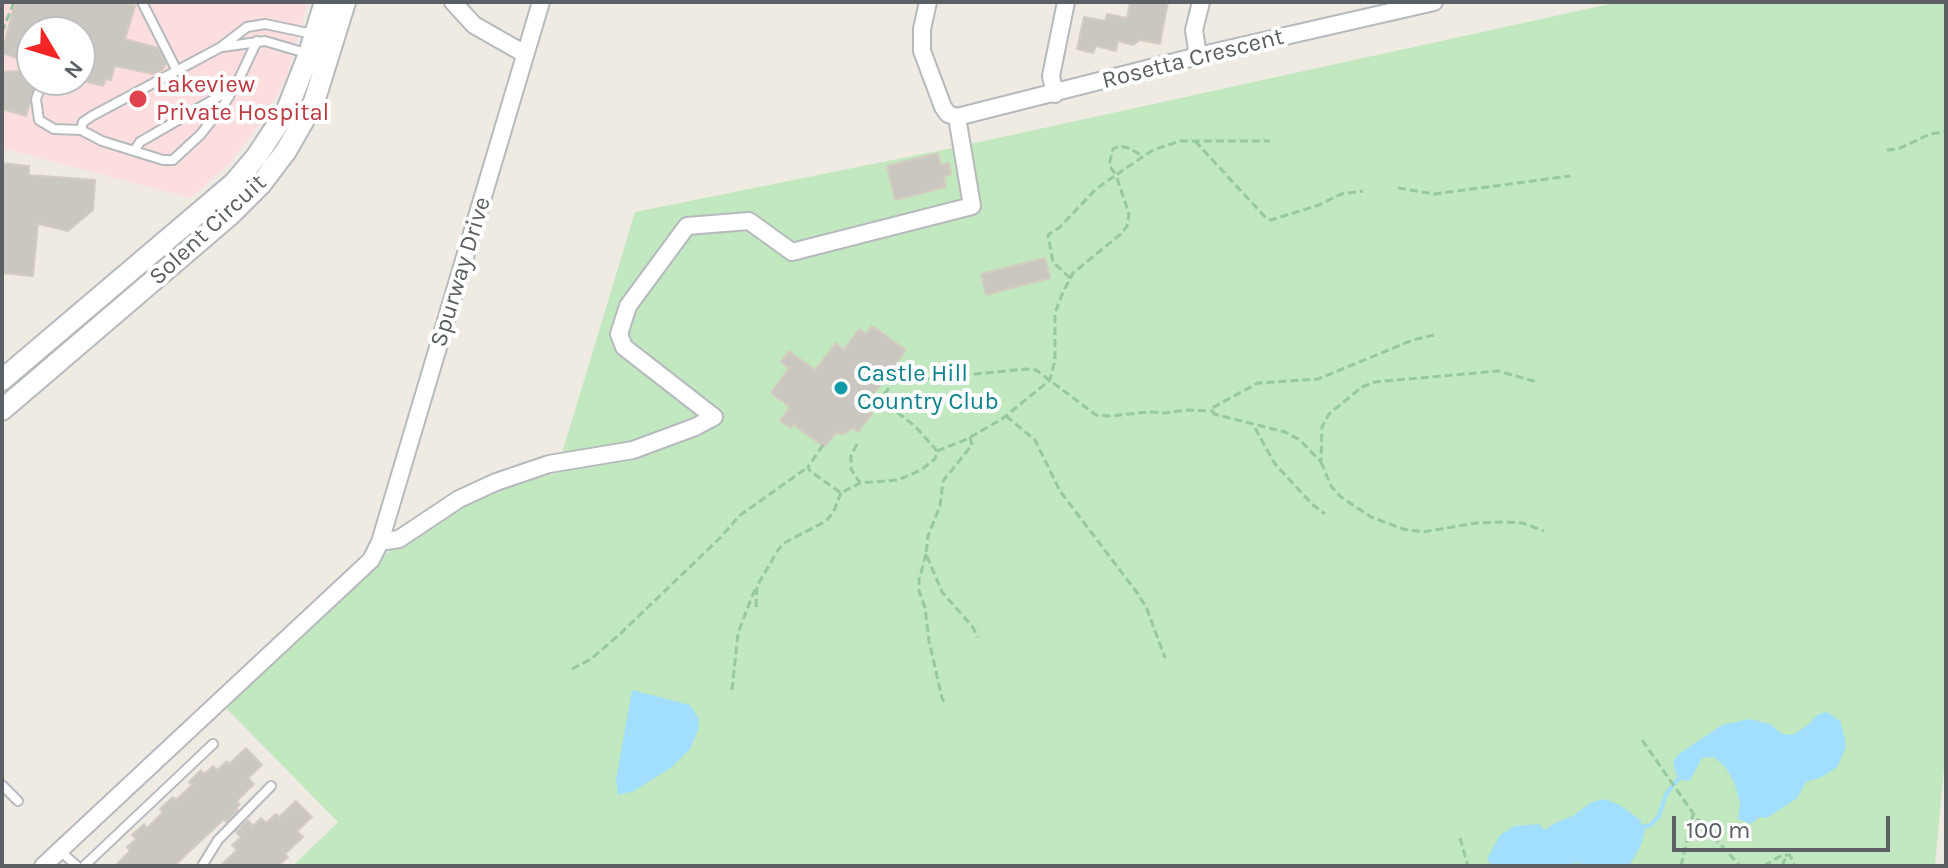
<!DOCTYPE html>
<style>
body{margin:0}
#map{position:relative;width:1948px;height:868px;overflow:hidden;background:#efebe3;font-family:Karla,sans-serif}
canvas{display:block}
.frame{position:absolute;inset:0;border:4px solid #5b6064;pointer-events:none}
.north{position:absolute;left:16px;top:16px;width:80px;height:80px;box-sizing:border-box;background:#fff;border:2px solid #bdbfc1;border-radius:50%;rotate:128deg;font-size:22px;font-weight:700;line-height:32px;text-align:center;color:#5b6064}
.north::after{content:'';display:block;margin:auto;width:28px;height:36px;background:#f32525;clip-path:polygon(50% 0,100% 100%,50% 72%,0 100%)}
.scale{position:absolute;left:1672px;top:816px;width:218px;height:36px;box-sizing:border-box;border:4px solid #5b6064;border-top:0;padding-left:10px;font-size:24px;line-height:28px;white-space:nowrap;color:#5b6064;-webkit-text-stroke:6px #fff;paint-order:stroke}
</style>
<div id="map">
<canvas width="1948" height="868"></canvas>
<div class="frame"></div>
<div class="north">N</div>
<div class="scale">100 m</div>
</div>
<script>
const c = document.querySelector('canvas').getContext('2d');
c.lineJoin = 'round';
function paint(path, color) { c.fillStyle = color; c.fill(path, 'evenodd'); }
const poly = rows => new Path2D(rows.map(r => 'M' + r).join(''));
function trace(path, color, width, dash) { c.strokeStyle = color; c.lineWidth = width; c.lineCap = dash ? 'butt' : 'round'; c.setLineDash(dash || []); c.stroke(path); }
function label(font, color, halo, rows, align = 'center') {
  c.font = font + ' Karla,sans-serif'; c.lineWidth = 8; c.setLineDash([]); c.textBaseline = 'middle'; c.strokeStyle = halo; c.fillStyle = color; for (const [text, x, y, turn = 0] of rows) {
    c.save(); c.translate(x, y); c.rotate((+turn || 0) * Math.PI / 180); c.textAlign = isNaN(turn) ? turn : align; if (halo) c.strokeText(text, 0, 0); c.fillText(text, 0, 0); c.restore();
  }
}
paint(poly([
 [2,2,308,2,286,79,263,119,231,162,191,198,2,148],
 [32,32,80,32,80,80,32,80]
]), '#fddede');
paint(poly([
 [1619,2,1946,2,1946,746,1935,866,293,866,338,822,219,701,403,539,463,499,556,473,635,212,957,147]
]), '#c1e8be');
paint(poly([
 [632,690,690,705,699,719,698,730,690,749,672,767,634,791,618,795,616,780],
 [1827,712,1840,721,1844,735,1846,747,1837,767,1822,777,1806,782,1797,798,1767,818,1759,817,1751,824,1738,819,1740,802,1734,782,1726,768,1714,757,1702,758,1690,780,1683,781,1676,774,1673,761,1679,754,1722,725,1749,719,1770,724,1782,734,1793,735,1809,724,1817,715],
 [1604,799,1620,805,1640,820,1645,830,1641,845,1629,866,1589,866,1579,863,1551,866,1492,866,1487,859,1500,835,1515,826,1539,824,1544,830,1559,821,1573,816,1592,802]
]), '#a2deff');
trace(poly([
 [1643,827,1651,825,1659,816,1666,794,1679,778]
]), '#a2deff', 4);
const building = poly([
 [15,2,121,2,135,6,125,39,158,48,166,64,162,70,153,74,115,66,111,80,106,79,103,86,80,80,80,32,32,32,32,63,2,53,15,2],
 [1130,2,1168,2,1160,44,1140,40,1133,45,1118,41,1116,51,1096,46,1093,53,1077,49,1084,17,1105,21,1107,14,1127,18,1130,2],
 [32,70,32,80,36,80,26,116,2,109,2,72,32,70],
 [938,153,941,165,949,163,951,174,944,177,946,187,895,200,887,166,938,153],
 [2,163,29,166,29,175,95,180,93,210,68,231,38,224,33,276,2,273,2,163],
 [1045,258,1050,278,986,295,981,274,1045,258],
 [872,326,906,350,867,403,871,406,868,410,872,414,858,432,853,428,842,435,837,432,824,447,793,424,791,428,780,421,790,407,771,393,789,368,781,362,789,351,815,370,836,343,844,350,859,329,866,334,872,326],
 [246,748,262,765,248,778,254,784,237,801,240,805,236,808,238,810,226,822,224,819,221,822,174,866,115,866,130,851,127,847,136,839,132,835,144,824,147,828,163,812,160,809,173,797,176,800,192,785,189,782,201,770,204,774,213,766,217,770,227,761,229,764,246,748],
 [296,801,312,817,297,831,303,837,285,854,288,857,278,866,220,866,237,850,232,845,241,837,236,832,248,820,253,826,261,818,266,823,276,814,279,817,296,801]
]);
paint(building, '#cac6c0');
trace(building, '#d4ccc1', 2);
const service = poly([
 [142,2,177,71],
 [257,41,240,77,225,103,201,134,173,160,163,160,102,141,81,130,83,122,92,116,221,47,247,27,265,24,313,34],
 [222,47,265,41,309,54],
 [42,83,36,99,39,120,54,129,81,130],
 [134,151,140,142,223,94,229,97],
 [2,785,18,801],
 [60,851,77,866],
 [84,866,213,744],
 [202,866,218,840,271,786]
]);
const minor = poly([
 [453,2,474,25,525,54],
 [928,2,922,29,922,51,943,107,948,114,957,117,1198,56,1434,2],
 [1198,56,1194,30,1201,2],
 [1055,94,1051,76,1066,2],
 [380,542,399,539,459,499,496,482,549,464,633,450,695,427,714,417,624,347,619,334,628,306,687,226,749,221,792,252,972,206,957,117],
 [43,866,371,560,380,542,541,2]
]);
const tertiary = poly([
 [2,380,234,183,257,156,287,110,309,54,325,2],
 [2,410,230,215,261,184,286,151,314,102,345,2]
]);
trace(service, '#b6babe', 12);
trace(minor, '#b6babe', 20);
trace(tertiary, '#b6babe', 24);
trace(poly([
 [2,32,14,2],
 [1195,141,1266,218,1271,220,1319,205,1341,194,1363,191],
 [1887,150,1898,149,1930,134,1946,132],
 [1398,188,1434,194,1570,176],
 [1070,278,1053,262,1048,235,1060,227,1096,189,1116,175,1109,165,1113,149,1119,146,1128,148,1143,156],
 [1434,335,1413,340,1318,379,1258,383,1212,408,1214,414,1285,432,1300,440,1321,462,1322,427,1329,414,1362,387,1375,382,1498,371,1537,382],
 [1006,416,1035,440,1060,491,1138,594,1147,609,1165,658],
 [1255,428,1275,464,1312,504,1325,514],
 [970,437,972,445,943,481,940,506,928,536,926,554,942,592,972,626,978,637],
 [857,444,851,456,851,469,860,483,898,480,921,470,935,459,937,451,916,427,880,399,894,382,1026,369,1036,370,1096,415,1109,416,1149,412,1165,413,1188,410,1213,411],
 [823,445,808,467,810,471,841,493,860,483],
 [937,451,967,439,1002,419,1050,380,1055,360,1055,313,1063,292,1073,273,1122,233,1127,226,1129,214,1116,175,1153,150,1180,141,1270,141],
 [1321,462,1331,486,1341,497,1371,517,1403,529,1423,532,1476,523,1504,522,1522,523,1544,531],
 [926,554,919,580,919,591,925,608,929,641,942,698,946,705],
 [756,607,757,586,778,550,784,543,826,521,833,513,841,493],
 [572,669,591,659,620,634,721,537,739,516,808,467],
 [732,690,738,633,755,589],
 [1642,740,1695,816,1740,866],
 [1460,838,1468,866],
 [1787,855,1790,855,1795,866],
 [1681,866,1693,815],
 [1764,866,1782,855,1787,855],
 [1782,866,1787,855]
]), '#96c9a1', 3, [8, 4]);
trace(service, '#fff', 8);
trace(minor, '#fff', 16);
trace(tertiary, '#fff', 20);
for (const [x, y, r, color] of [
 [138,99,10,"#e0444e"],
 [841,388,8,"#0f9aa8"]
]) { const dot = new Path2D(); dot.arc(x, y, r, 0, 2 * Math.PI); c.fillStyle = color; c.fill(dot); trace(dot, '#fff', 3); }
label('24px', '#5b6064', '#fff', [
 ["Rosetta Crescent",1193,59,-14],
 ["Solent Circuit",208,230,-43],
 ["Spurway Drive",461,272,-73]
]);
label('24px', '#be3a42', '#fff', [
 ["Lakeview",156,85],
 ["Private Hospital",156,113]
], 'left');
label('24px', '#0d838f', '#fff', [
 ["Castle Hill",857,374],
 ["Country Club",857,402]
], 'left');
</script>
